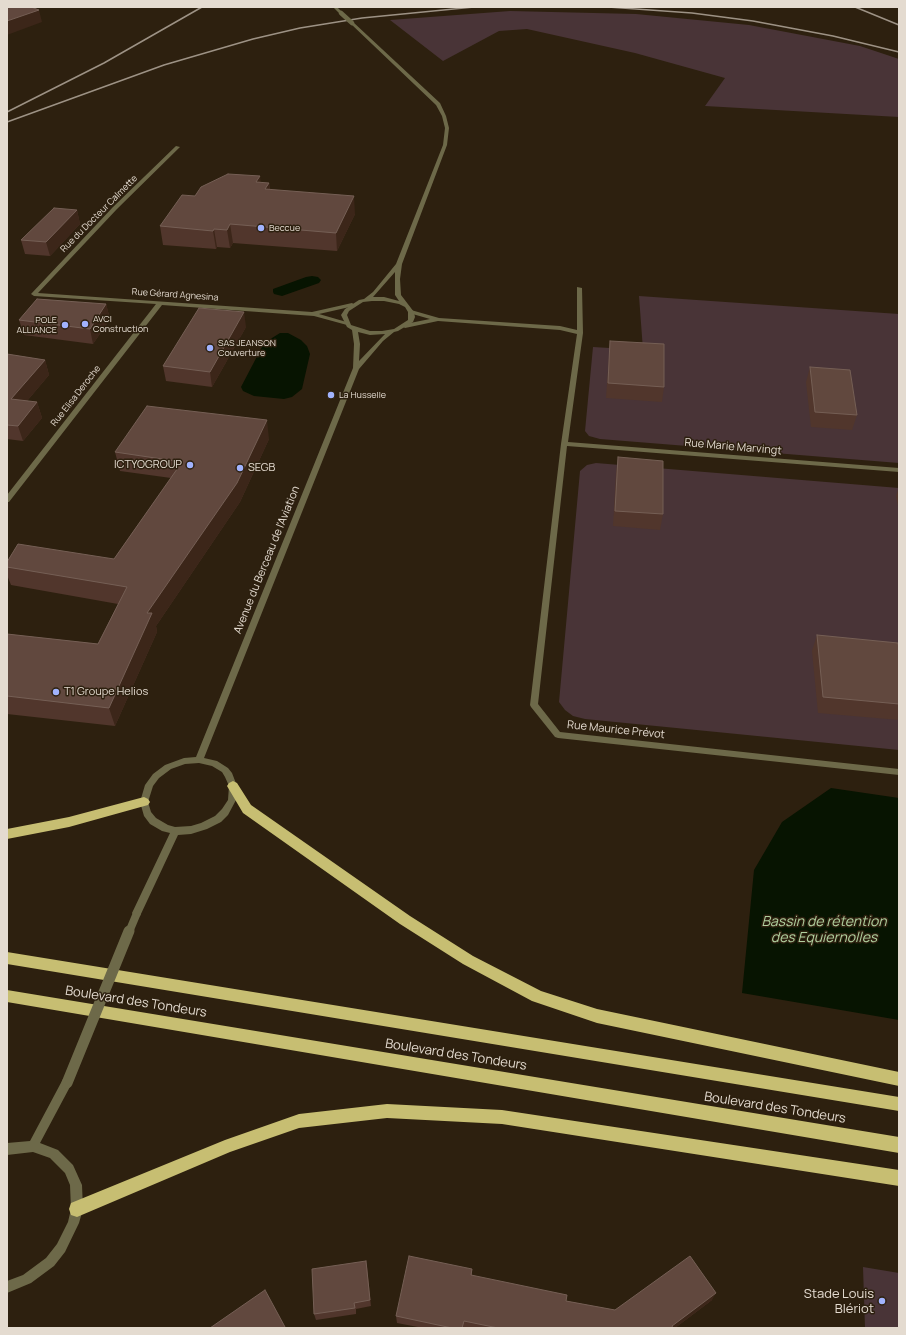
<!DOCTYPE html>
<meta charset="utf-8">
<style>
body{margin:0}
#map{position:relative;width:906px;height:1335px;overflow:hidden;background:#2d200f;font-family:Manrope,sans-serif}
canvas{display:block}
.frame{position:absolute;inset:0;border:8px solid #e4dbd0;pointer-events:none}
</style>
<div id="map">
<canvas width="906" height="1335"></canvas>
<div class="frame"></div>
</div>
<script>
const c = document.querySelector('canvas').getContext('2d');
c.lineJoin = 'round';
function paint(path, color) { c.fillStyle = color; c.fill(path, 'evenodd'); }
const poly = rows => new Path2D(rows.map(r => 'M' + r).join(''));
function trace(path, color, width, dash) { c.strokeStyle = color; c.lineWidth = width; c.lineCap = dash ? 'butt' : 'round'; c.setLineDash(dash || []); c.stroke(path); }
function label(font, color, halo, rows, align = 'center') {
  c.font = font + ' Manrope,sans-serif'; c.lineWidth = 3; c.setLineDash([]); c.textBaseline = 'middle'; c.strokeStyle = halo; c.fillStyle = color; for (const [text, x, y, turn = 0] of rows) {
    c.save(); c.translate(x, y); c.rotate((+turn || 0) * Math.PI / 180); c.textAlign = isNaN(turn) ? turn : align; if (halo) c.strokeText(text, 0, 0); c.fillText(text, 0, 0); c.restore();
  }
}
paint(poly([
 [510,11,636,14,749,25,860,46,899,59,899,117,705,106,725,78,635,53,527,29,499,31,443,61,390,20],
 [639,296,899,314,899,463,600,439,589,436,585,431,593,347,643,350],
 [596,463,899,488,899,750,585,719,573,716,565,710,559,702,580,471,587,465],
 [863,1267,899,1273,899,1328,865,1328]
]), '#493437');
paint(poly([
 [312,276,318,277,321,280,319,283,282,296,274,294,273,292,273,289,306,277],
 [280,333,288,333,301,340,307,346,310,354,302,389,292,397,284,399,254,396,243,391,241,387,264,343],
 [831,788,899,798,899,1020,742,993,754,870,782,822]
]), '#071401');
paint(poly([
 [176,146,180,147,117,209,38,293,312,312,352,303,355,305,354,306,319,314,350,323,347,325,314,316,162,305,9,502,7,502,7,495,156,304,34,296,31,294,113,207,176,146],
 [577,287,582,288,583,333,568,442,899,468,899,472,567,446,538,704,560,732,899,769,899,775,558,738,555,737,531,707,530,705,561,444,577,334,560,330,438,321,405,328,402,326,405,324,430,319,409,313,408,312,411,310,439,318,560,326,577,330,577,287]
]), '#6d6949');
paint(poly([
 [333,7,337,7,343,13,340,14,333,7],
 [351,22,353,22,440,103,446,116,449,128,447,145,402,264,400,279,401,295,414,312,415,317,413,322,398,331,394,332,383,341,359,369,204,758,217,761,228,768,232,773,237,786,236,800,228,815,221,822,207,829,191,834,178,835,140,916,137,917,134,916,132,913,170,833,162,831,150,824,144,816,140,802,145,785,153,774,165,765,184,758,196,757,353,368,354,344,352,330,347,327,341,315,345,309,359,300,364,299,373,292,396,264,443,145,445,128,442,116,436,105,351,24,351,22],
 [395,272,395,295,399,301,384,297,373,297,395,272],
 [372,301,384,301,399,304,405,307,408,312,408,320,394,329,382,331,370,331,351,325,347,315,349,311,363,302,372,301],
 [358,332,370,335,385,334,359,361,360,344,358,332],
 [199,763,212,766,222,772,225,777,229,786,228,800,222,809,215,816,201,823,191,826,175,827,168,825,156,818,151,812,148,802,153,786,159,778,171,769,185,764,199,763],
 [67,1078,71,1079,72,1083,40,1143,58,1150,73,1165,82,1185,83,1209,79,1223,65,1252,54,1266,31,1283,7,1293,7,1281,23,1275,46,1258,57,1244,68,1222,71,1209,70,1185,65,1173,50,1158,33,1152,7,1155,7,1143,30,1141,63,1079,67,1078]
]), '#6d6949');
paint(poly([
 [233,781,237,783,251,805,410,916,473,956,541,991,597,1009,899,1072,899,1086,597,1023,532,1001,463,964,400,924,243,813,227,786,229,783,233,781],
 [144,797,148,799,150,802,148,805,69,827,7,839,7,829,69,817,144,797],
 [7,952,899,1097,899,1111,7,964,7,952],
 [7,990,899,1137,899,1153,7,1002,7,990],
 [387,1104,502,1110,899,1170,899,1186,502,1124,387,1118,299,1128,230,1152,77,1217,71,1215,69,1209,71,1203,225,1140,299,1114,387,1104]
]), '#c7be72');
trace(poly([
 [608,7,692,13,753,21,833,36,899,52],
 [855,7,899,25],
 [7,112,104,63,202,7],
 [7,122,164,65,253,39,300,28,362,18,474,7]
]), '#9d9285', 1.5);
trace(poly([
 [341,13,352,23]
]), '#6d6949', 4.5);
trace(poly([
 [129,932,137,913]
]), '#6d6949', 8);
trace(poly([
 [67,1083,129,931]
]), '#6d6949', 11);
paint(poly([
 [261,183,269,183,270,190,355,214,337,251,233,243,230,248,217,247,216,249,163,245,160,226,195,196],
 [77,210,80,224,50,256,25,254,21,240],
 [106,304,110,319,93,344,24,335,19,320],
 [246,327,212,387,166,381,163,366],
 [610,341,664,387,662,402,606,398,609,356],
 [7,354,45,360,49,375,27,401,37,402,42,418,23,441,7,439],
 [810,367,857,415,852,430,811,427,806,382],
 [269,439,240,502,156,626,157,632,115,726,7,714,7,634,98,644,118,604,11,585,7,575,7,562,114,559,171,478,120,471,115,452],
 [618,457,663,514,660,530,613,526,616,473],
 [899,487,899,511,896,496],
 [817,635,899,649,899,720,818,713,812,651],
 [367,1267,371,1306,356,1309,356,1314,316,1320,314,1314],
 [472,1269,472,1276,566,1301,615,1310,712,1300,675,1328,469,1328,464,1327,463,1328,423,1328,397,1323,396,1316]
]), '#51362c');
paint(poly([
 [39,10,42,22,7,35,7,21],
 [260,176,262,194,256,182],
 [269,183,271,201,265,189],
 [354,196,355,214,337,251,336,233],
 [77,210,80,224,50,256,46,242],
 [230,224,233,243,230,248,227,230],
 [214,229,217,247,216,249,213,231],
 [106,304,110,319,93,344,90,329],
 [244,312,246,327,212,387,210,372],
 [45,360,49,375,16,414,11,399],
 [37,402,42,418,23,441,18,426],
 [267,420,269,439,240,502,156,626,157,632,115,726,109,708,147,613],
 [366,1261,367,1267,371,1306,370,1300],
 [716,1293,712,1300,675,1328,671,1328,672,1326]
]), '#3c2619');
const building = poly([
 [7,7,31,7,39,10,7,21,7,7],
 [228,174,260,176,256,182,269,183,265,189,354,196,336,233,230,224,227,230,214,229,213,231,160,226,182,195,195,196,201,187,228,174],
 [54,208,77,210,46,242,21,240,54,208],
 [37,299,106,304,90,329,19,320,37,299],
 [199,308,244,312,210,372,163,366,199,308],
 [610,341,664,344,664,387,608,383,610,341],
 [7,354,45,360,11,399,37,402,18,426,7,425,7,354],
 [810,367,850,370,857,415,815,412,810,367],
 [147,406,267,420,237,483,147,613,152,613,109,708,7,696,7,634,98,644,127,587,7,567,7,562,18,544,114,559,182,462,115,452,147,406],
 [618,457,663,461,663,514,615,511,618,457],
 [817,635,898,643,899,649,899,704,823,697,817,635],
 [409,1256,472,1269,471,1275,567,1295,566,1301,615,1310,690,1256,716,1293,672,1326,673,1328,498,1328,464,1321,462,1328,452,1328,396,1316,409,1256],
 [366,1261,370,1300,354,1303,355,1308,314,1314,312,1269,366,1261],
 [265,1290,285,1327,284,1328,210,1328,265,1290]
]);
paint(building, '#61483e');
trace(building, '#755f55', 1);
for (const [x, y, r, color] of [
 [261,228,4,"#a1b3fd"],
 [85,324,4,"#a1b3fd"],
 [65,325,4,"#a1b3fd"],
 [210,348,4,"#a1b3fd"],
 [331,395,4,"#a1b3fd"],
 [190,465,4,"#a1b3fd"],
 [240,468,4,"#a1b3fd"],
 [56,692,4,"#a1b3fd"],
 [882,1301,4,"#a1b3fd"]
]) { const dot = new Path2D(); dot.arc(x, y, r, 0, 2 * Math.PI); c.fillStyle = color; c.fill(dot); trace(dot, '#2d200f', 1.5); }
label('9px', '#e4dbd0', '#2d200f', [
 ["Rue du Docteur Calmette",99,214,-45],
 ["Rue Gérard Agnesina",175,295,4],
 ["Rue Elisa Deroche",76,396,-52]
]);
label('9px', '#e4dbd0', '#2d200f', [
 ["Beccue",269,228],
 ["AVCI",93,319],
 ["Construction",93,329],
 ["POLE",57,320,"right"],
 ["ALLIANCE",57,330,"right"],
 ["SAS JEANSON",218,343],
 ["Couverture",218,353],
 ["La Husselle",339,395]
], 'left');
label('11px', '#e4dbd0', '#2d200f', [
 ["Rue Marie Marvingt",733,447,5],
 ["Avenue du Berceau de l'Aviation",267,560,-68],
 ["Rue Maurice Prévot",616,730,6]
]);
label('11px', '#e4dbd0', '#2d200f', [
 ["ICTYOGROUP",182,465,"right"],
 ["SEGB",248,468],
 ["T1 Groupe Helios",64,692]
], 'left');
label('13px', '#e4dbd0', '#2d200f', [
 ["Boulevard des Tondeurs",136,1002,9],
 ["Boulevard des Tondeurs",456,1055,9],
 ["Boulevard des Tondeurs",775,1108,9]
]);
label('13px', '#e4dbd0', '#2d200f', [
 ["Stade Louis",874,1294],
 ["Blériot",874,1309]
], 'right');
label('italic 14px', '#b0d09f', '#2d200f', [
 ["Bassin de rétention",824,922],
 ["des Equiernolles",824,938]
]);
</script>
